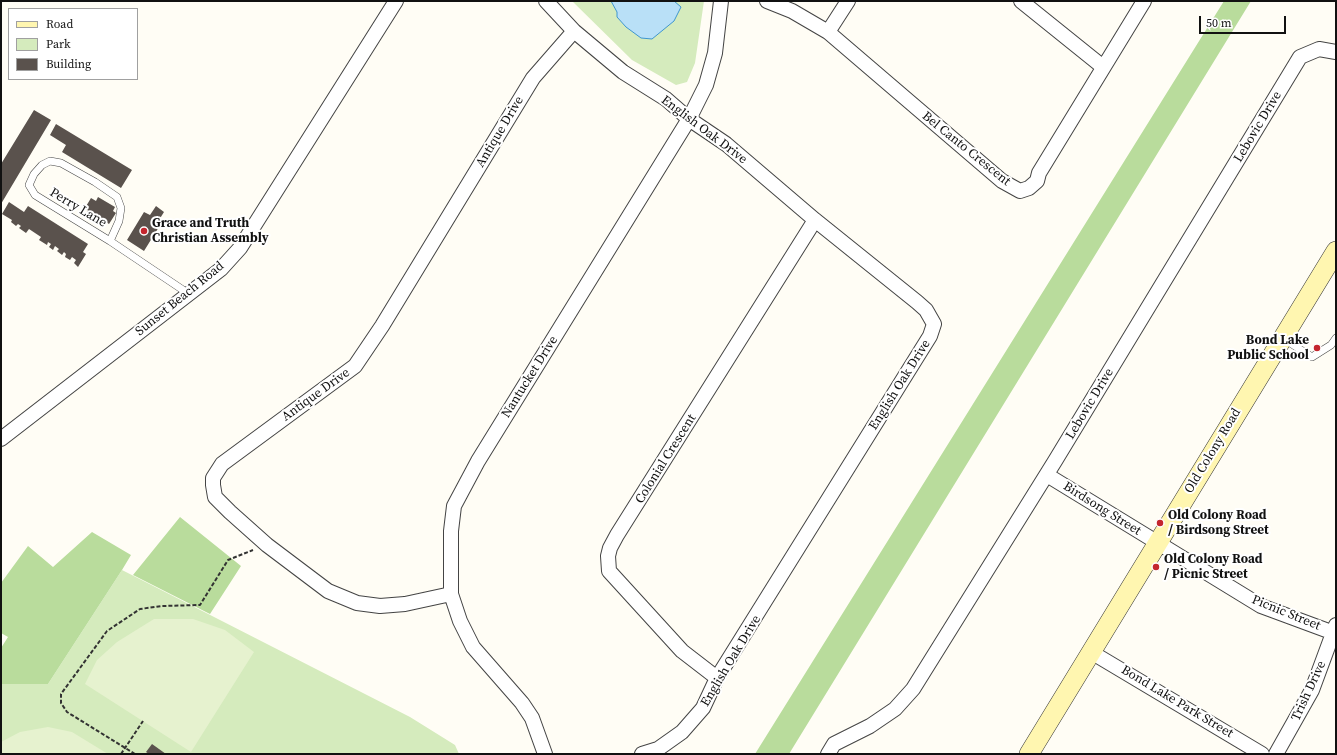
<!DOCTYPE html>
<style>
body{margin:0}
#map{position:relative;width:1337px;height:755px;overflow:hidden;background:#fffdf5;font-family:"Source Serif 4",serif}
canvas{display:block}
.frame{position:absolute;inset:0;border:2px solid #111;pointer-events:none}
.legend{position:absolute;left:8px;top:8px;width:130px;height:72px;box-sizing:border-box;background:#fff;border:1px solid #a0a0a0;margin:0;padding:5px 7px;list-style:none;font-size:12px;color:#111}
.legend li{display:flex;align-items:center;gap:8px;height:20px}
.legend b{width:20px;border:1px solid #a0a0a0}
.scale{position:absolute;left:1199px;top:16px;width:87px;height:18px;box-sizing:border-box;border:2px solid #111;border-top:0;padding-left:5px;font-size:12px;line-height:14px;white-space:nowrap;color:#111;-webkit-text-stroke:3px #fff;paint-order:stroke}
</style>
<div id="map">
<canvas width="1337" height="755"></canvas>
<div class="frame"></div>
<ul class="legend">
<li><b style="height:5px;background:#fff6b0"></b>Road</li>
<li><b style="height:11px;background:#d5ebbd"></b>Park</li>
<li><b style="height:11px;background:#5a524d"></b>Building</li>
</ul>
<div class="scale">50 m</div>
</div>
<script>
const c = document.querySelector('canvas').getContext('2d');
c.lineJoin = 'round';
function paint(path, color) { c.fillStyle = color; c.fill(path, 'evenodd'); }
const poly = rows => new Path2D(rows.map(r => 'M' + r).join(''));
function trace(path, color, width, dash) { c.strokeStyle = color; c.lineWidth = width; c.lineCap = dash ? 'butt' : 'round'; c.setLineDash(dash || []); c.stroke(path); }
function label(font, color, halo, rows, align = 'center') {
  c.font = font + ' "Source Serif 4",serif'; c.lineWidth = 4; c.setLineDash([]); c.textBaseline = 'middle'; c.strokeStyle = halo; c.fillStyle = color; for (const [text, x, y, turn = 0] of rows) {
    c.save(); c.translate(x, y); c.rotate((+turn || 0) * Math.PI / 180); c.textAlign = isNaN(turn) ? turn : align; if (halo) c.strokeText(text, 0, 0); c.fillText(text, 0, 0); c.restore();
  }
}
paint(poly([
 [572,1,704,1,695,63,687,82,676,85,632,60],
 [122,570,410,717,455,745,459,754,1,754,1,684,48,684]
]), '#d5ebbd');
paint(poly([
 [1224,1,1251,1,789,754,755,754],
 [180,517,241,566,210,614,133,575],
 [92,532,131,555,122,570,48,684,1,684,1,648,8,637,1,633,1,583,28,546,53,567]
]), '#b9dc9c');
paint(poly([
 [154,619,193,619,225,630,254,652,191,752,85,684,97,660,117,642],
 [48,727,72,732,108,754,1,754,1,742,20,732]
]), '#e6f2cf');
const water = poly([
 [611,1,674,1,681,7,674,21,652,39,641,38,626,27,617,17,617,12,611,1]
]);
paint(water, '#b9e0f7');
trace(water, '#3f96cf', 1);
paint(poly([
 [34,110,51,120,1,204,1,164],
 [56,124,132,170,121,188,62,152,66,145,50,135],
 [98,197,115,207,113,211,116,213,109,224,106,222,104,225,86,215,88,210,85,208,91,198,96,201],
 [9,202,24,212,28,206,88,244,83,252,86,254,78,267,74,263,76,260,72,257,70,260,65,257,66,254,64,252,62,255,57,251,59,249,55,246,53,250,49,247,51,244,48,242,47,245,39,240,41,237,29,229,26,233,19,228,21,226,18,224,16,226,11,222,12,220,2,214],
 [156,206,164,212,159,220,162,222,144,251,127,240,144,212,150,215],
 [152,744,166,754,149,754,146,752]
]), '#5a524d');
const lane = poly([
 [110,241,119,221,121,208,117,197,95,182,61,163,50,161,42,165,34,174,29,185,35,195,110,241,189,294],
 [1284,339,1312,357,1331,345,1336,338]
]);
const street = poly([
 [546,1,574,31,623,72,666,99,689,119,726,144,815,220,917,302,926,310,934,324,930,336,717,678,703,708,682,732,658,749,642,754],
 [767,1,792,11,828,32,1002,181,1020,191,1029,188,1037,181,1039,173,1144,1],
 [1021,1,1103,67],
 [828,32,848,1],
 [1,439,221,269,240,248,396,1],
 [1047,475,1261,606,1334,633],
 [451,594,405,604,380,606,357,603,328,591,267,545,230,512,215,497,213,485,213,478,222,464,355,366,382,326,533,78,574,31],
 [1091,652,1262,754],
 [717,678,682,651,609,571,608,556,610,548,617,535,815,220],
 [545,754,532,718,522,703,473,647,460,621,451,594,451,531,454,506,478,461,689,119,706,85,715,53,721,1],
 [828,754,834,744,870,726,895,709,913,689,1055,461,1300,57,1319,49,1336,52],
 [1276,754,1312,690,1336,625]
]);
const secondary = poly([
 [1029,754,1336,251]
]);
trace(lane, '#444', 8);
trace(street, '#444', 16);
trace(secondary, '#333', 20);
trace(poly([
 [121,754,143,721],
 [135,754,67,712,61,703,61,694,107,631,140,609,162,606,200,605,228,560,253,550]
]), '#333', 2, [4, 2]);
trace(lane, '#fff', 7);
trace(street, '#fff', 14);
trace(secondary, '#fff6b0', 19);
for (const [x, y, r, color] of [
 [144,231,4,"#c4262e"],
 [1317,348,4,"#c4262e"],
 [1160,523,4,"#c4262e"],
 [1156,567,4,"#c4262e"]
]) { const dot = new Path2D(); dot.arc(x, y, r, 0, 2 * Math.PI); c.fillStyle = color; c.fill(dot); trace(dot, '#fff', 1.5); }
label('13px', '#111', '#fff', [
 ["Lebovic Drive",1258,127,-59],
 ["English Oak Drive",704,130,37],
 ["Antique Drive",500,132,-59],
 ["Bel Canto Crescent",966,149,39],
 ["Perry Lane",78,208,31],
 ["Sunset Beach Road",180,299,-39],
 ["Nantucket Drive",530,377,-58],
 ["English Oak Drive",900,385,-58],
 ["Antique Drive",316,395,-36],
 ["Lebovic Drive",1090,404,-59],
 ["Old Colony Road",1213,451,-59],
 ["Colonial Crescent",666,459,-58],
 ["Birdsong Street",1102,509,32],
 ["Picnic Street",1286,613,22],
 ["English Oak Drive",731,661,-59],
 ["Trish Drive",1309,691,-65],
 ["Bond Lake Park Street",1177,702,31]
]);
label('bold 13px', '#111', '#fff', [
 ["Grace and Truth",152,224],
 ["Christian Assembly",152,239],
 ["Bond Lake",1309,341,"right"],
 ["Public School",1309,356,"right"],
 ["Old Colony Road",1168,516],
 ["/ Birdsong Street",1168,531],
 ["Old Colony Road",1164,560],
 ["/ Picnic Street",1164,575]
], 'left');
</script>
